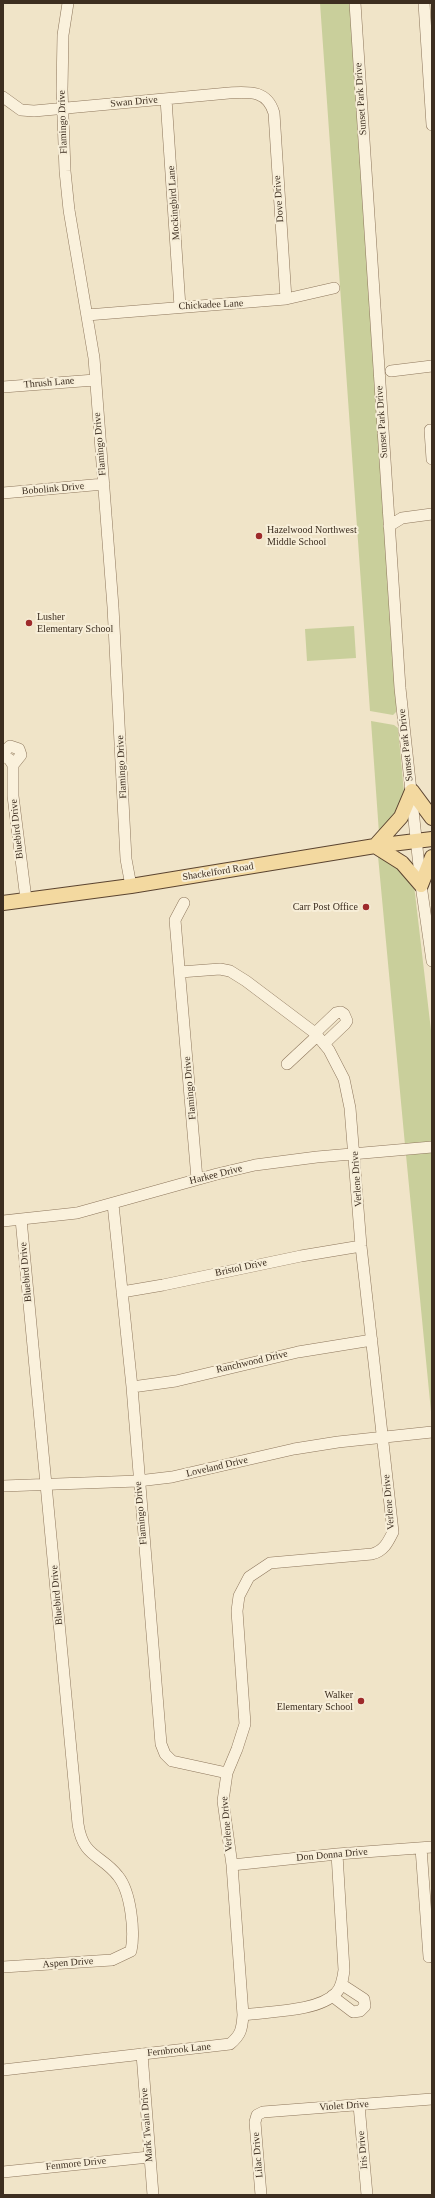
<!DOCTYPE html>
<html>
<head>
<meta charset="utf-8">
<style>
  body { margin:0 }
  #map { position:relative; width:435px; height:2198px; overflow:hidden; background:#f0e4c8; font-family:Georgia,serif }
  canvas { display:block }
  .frame { position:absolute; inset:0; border:4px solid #3d2e20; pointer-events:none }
</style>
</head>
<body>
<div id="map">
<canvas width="435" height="2198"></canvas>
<div class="frame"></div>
</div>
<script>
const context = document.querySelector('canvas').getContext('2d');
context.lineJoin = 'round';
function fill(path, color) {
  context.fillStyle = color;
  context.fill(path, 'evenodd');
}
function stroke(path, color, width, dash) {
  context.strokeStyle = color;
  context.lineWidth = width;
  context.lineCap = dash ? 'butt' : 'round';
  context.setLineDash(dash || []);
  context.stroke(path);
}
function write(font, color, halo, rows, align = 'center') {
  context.font = font + ' Georgia,serif';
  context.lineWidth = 4;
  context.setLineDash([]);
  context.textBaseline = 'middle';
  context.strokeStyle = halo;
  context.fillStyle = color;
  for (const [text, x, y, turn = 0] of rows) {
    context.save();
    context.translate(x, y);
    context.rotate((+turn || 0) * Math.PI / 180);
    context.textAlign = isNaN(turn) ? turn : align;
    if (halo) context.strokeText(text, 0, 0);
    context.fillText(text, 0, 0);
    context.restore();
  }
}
fill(new Path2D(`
  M320 3H351L397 705 396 712 393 715 370 711Z
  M354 626 356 658 307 661 305 629Z
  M371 721 394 725 398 728 405 803 379 833Z
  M378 856 392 859 414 885 432 1039V1143L405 1145Z
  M432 1152V1422L406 1155Z`), '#c9cf9b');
const minor = new Path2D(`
  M68 3 63 35 62 90 65 171 69 210 94 358 113 607 126 859 131 886
  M355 3 400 688 421 885 432 961
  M424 3 432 125
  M3 97 21 110 34 111 229 93C250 92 267 90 274 113L286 299
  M166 99 180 307
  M87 315 286 299 334 288
  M391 371 432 366
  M3 387 95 380
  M430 430 432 459
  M3 493 104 484
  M389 526 402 518 432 514
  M3 753 10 746 19 749 21 755 13 765
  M3 756 9 759 13 765V796L26 899
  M184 903 175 920 197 1179
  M315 1033 336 1013 341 1012 344 1014 347 1021 345 1024 324 1044
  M287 1064 317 1036
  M113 1204 132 1387 161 1744 165 1754 172 1761 227 1773
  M3 1221 77 1213 217 1174 255 1165 317 1157 432 1147
  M122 1292 163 1285 301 1256 361 1246
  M132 1387 176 1381 298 1352 372 1340
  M3 1486 138 1481 172 1477 294 1449 338 1442 432 1432
  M421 1848 429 1957
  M232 1865 337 1854 432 1847
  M3 1967 112 1960 131 1951C135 1932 131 1892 118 1876 101 1854 83 1858 78 1824L21 1219
  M332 1996 353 2012 360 2011 365 2006 364 1999 341 1984
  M243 2015C269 2011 318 2012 336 1993 342 1987 343 1978 344 1970L337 1854
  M142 2054 153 2195
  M3 2070 230 2044C241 2035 242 2029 243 2015L232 1865 223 1801 227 1773 237 1749 245 1724 237 1611 239 1596 249 1577 270 1563 372 1554C384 1551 388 1542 393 1532L361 1246 350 1108 344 1079 329 1050 315 1033 246 981 230 971 220 969 180 972
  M359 2105 367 2195
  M3 2172 149 2157
  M261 2195 255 2122 257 2115 263 2112 432 2099`);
const major = new Path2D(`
  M412 791 432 818
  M375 846 401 817 412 791
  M375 846 402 863 421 885
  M421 885 432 857
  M3 903 131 886 375 846 432 839`);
stroke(minor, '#8d765c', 12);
stroke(major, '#5b4430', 16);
stroke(minor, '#faf1dc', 11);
stroke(major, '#f3d9a0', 14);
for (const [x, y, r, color] of [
  [259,536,4,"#9e2a2b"],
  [29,623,4,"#9e2a2b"],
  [366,907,4,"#9e2a2b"],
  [361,1701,4,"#9e2a2b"]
]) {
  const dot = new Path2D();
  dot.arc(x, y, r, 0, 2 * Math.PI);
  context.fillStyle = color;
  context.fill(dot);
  stroke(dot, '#f7eed8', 1.5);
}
write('10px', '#3d2e20', '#f7eed8', [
  ["Sunset Park Drive",361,99,-94],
  ["Swan Drive",134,102,-5],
  ["Flamingo Drive",63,122,-92],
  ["Dove Drive",279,199,-94],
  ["Mockingbird Lane",174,203,-94],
  ["Chickadee Lane",211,305,-3],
  ["Thrush Lane",49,383,-5],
  ["Sunset Park Drive",382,422,-94],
  ["Flamingo Drive",100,444,-95],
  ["Bobolink Drive",53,489,-5],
  ["Sunset Park Drive",406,745,-96],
  ["Flamingo Drive",122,767,-93],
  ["Bluebird Drive",17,829,-96],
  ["Shackelford Road",218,872,-9],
  ["Flamingo Drive",190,1088,-95],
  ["Harkee Drive",216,1175,-14],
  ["Verlene Drive",357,1179,-94],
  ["Bristol Drive",241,1268,-12],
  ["Bluebird Drive",26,1272,-95],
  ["Ranchwood Drive",252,1362,-13],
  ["Loveland Drive",217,1467,-13],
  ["Verlene Drive",389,1502,-95],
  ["Flamingo Drive",141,1513,-95],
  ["Bluebird Drive",57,1595,-95],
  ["Verlene Drive",227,1824,-95],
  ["Don Donna Drive",332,1855,-5],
  ["Aspen Drive",68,1963,-4],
  ["Fernbrook Lane",179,2050,-6],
  ["Violet Drive",344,2106,-4],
  ["Mark Twain Drive",147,2125,-94],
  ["Iris Drive",363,2150,-95],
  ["Lilac Drive",258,2155,-95],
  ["Fenmore Drive",76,2164,-6]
]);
write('10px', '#3d2e20', '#f7eed8', [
  ["Hazelwood Northwest",267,530],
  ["Middle School",267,542],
  ["Lusher",37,617],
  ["Elementary School",37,629],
  ["Carr Post Office",358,907,"right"],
  ["Walker",353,1695,"right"],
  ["Elementary School",353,1707,"right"]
], 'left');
</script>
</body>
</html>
